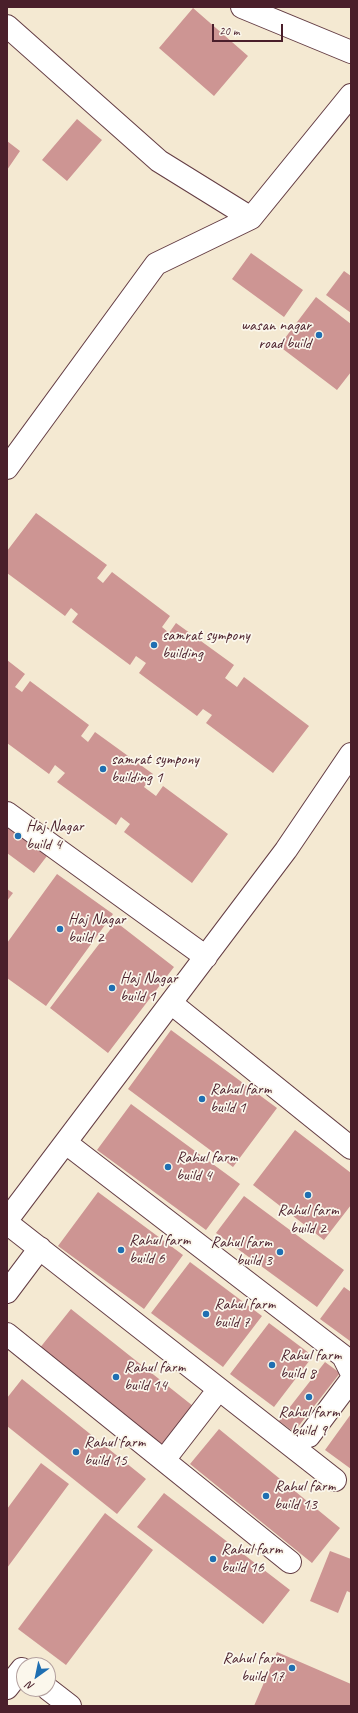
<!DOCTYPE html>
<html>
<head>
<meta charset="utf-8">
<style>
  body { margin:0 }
  #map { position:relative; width:358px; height:1713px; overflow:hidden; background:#f4e9d2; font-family:Caveat,sans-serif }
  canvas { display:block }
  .frame { position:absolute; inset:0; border:8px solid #4a1f2b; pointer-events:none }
  .north { position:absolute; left:16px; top:1657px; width:40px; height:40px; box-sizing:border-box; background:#fbf7ec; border:1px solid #b4a19f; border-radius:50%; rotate:213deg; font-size:11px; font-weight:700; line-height:16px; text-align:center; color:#4a1f2b }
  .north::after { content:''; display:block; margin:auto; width:14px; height:18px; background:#1f6fb2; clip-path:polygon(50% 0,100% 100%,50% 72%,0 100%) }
  .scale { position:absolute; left:212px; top:24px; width:71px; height:18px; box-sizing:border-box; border:2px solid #4a1f2b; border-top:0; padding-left:5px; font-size:12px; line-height:14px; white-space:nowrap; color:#4a1f2b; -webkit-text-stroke:3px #fbf7ec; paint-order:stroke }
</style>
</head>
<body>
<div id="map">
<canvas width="358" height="1713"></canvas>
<div class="frame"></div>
<div class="north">N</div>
<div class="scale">20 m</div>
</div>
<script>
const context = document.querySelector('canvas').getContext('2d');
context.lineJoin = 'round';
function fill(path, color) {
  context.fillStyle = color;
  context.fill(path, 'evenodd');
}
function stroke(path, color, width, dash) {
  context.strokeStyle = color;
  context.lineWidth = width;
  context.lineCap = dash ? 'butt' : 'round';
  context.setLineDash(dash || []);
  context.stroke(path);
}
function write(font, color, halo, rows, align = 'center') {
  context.font = font + ' Caveat,sans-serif';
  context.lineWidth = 3.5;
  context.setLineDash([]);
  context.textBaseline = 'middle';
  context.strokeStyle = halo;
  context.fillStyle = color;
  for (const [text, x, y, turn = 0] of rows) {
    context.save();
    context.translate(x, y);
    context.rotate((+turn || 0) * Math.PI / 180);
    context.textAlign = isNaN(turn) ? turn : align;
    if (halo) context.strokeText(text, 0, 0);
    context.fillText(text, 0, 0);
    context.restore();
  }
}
fill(new Path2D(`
  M193 8 248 56 214 96 159 48Z
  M77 119 102 140 67 181 42 160Z
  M7 141 20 151 7 170Z
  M251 253 303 290 284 317 232 279Z
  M344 271 351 276V313L326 295Z
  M316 297 351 324V372L337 390 279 346Z
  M36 513 107 565 97 578 103 583 112 572 170 616 162 627 169 633 176 623 234 665 225 678 237 687 244 677 309 726 273 773 206 723 212 715 203 709 197 716 139 673 146 663 136 656 130 665 72 622 78 614 71 608 65 616 7 573V551Z
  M7 660 25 674 15 687 22 692 30 681 89 725 81 736 88 742 95 732 153 774 144 787 156 796 163 786 228 834 192 883 124 832 130 824 121 817 116 825 57 782 65 773 55 765 49 774 7 743Z
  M7 820 50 852 34 873 7 853Z
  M57 874 113 914 46 1006 7 978V943Z
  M7 889 13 893 7 901Z
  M116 922 174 967 108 1053 50 1008Z
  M171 1030 277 1108 233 1167 128 1089Z
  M131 1104 240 1184 206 1230 97 1150Z
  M295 1130 351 1173V1205L324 1240 253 1185Z
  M98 1192 183 1255 144 1309 58 1246Z
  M244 1196 344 1270 317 1307 216 1233Z
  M190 1262 262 1316 223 1367 151 1313Z
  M344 1287 351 1292V1339L350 1341 320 1319Z
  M71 1309 193 1406 162 1446 39 1349Z
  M269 1323 313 1356 274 1407 230 1374Z
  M325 1362 340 1373 294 1432 279 1421Z
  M22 1379 146 1479 117 1514 7 1426V1398Z
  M351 1414V1469L325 1450Z
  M219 1429 340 1528 312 1563 190 1464Z
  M41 1463 69 1484 7 1568V1509Z
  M164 1493 290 1590 263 1624 137 1527Z
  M105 1513 153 1550 66 1665 18 1629Z
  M330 1551 351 1559V1593L347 1591 338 1613 310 1601Z
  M277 1652 351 1684V1706H254Z`), '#cd9593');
const minor = new Path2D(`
  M242 7 351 52
  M7 26 159 161 251 218
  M7 468 156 264 251 218 351 95
  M7 813 206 957
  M171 1003 351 1148
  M66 1143 343 1356 351 1372
  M7 1220 286 850 351 754
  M7 1223 335 1480
  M7 1292 40 1248
  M7 1334 290 1562
  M309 1436 351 1380
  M164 1460 219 1389
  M7 1688 22 1669
  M48 1689 70 1706`);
stroke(minor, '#643d44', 24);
stroke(minor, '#fff', 22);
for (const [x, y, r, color] of [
  [319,335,4,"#1f6fb2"],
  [154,645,4,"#1f6fb2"],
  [103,769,4,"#1f6fb2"],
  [18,836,4,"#1f6fb2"],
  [60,929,4,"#1f6fb2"],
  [112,988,4,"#1f6fb2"],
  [202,1099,4,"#1f6fb2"],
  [168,1167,4,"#1f6fb2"],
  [308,1195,4,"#1f6fb2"],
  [121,1250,4,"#1f6fb2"],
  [280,1252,4,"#1f6fb2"],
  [206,1314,4,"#1f6fb2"],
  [272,1365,4,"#1f6fb2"],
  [116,1377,4,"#1f6fb2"],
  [309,1397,4,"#1f6fb2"],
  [76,1452,4,"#1f6fb2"],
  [266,1496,4,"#1f6fb2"],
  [213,1559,4,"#1f6fb2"],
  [292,1668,4,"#1f6fb2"]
]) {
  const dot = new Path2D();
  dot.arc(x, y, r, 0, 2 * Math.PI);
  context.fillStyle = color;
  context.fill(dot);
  stroke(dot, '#fbf7ec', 1.5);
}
write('16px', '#4a1f2b', '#fbf7ec', [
  ["wasan nagar",311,326,"right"],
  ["road build",311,344,"right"],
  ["samrat sympony",162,636],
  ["building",162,654],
  ["samrat sympony",111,760],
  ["building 1",111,778],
  ["Haj Nagar",26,827],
  ["build 4",26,845],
  ["Haj Nagar",68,920],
  ["build 2",68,938],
  ["Haj Nagar",120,979],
  ["build 1",120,997],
  ["Rahul farm",210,1090],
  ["build 1",210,1108],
  ["Rahul farm",176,1158],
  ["build 4",176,1176],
  ["Rahul farm",308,1211,"center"],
  ["build 2",308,1229,"center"],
  ["Rahul farm",129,1241],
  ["build 6",129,1259],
  ["Rahul farm",272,1243,"right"],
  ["build 3",272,1261,"right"],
  ["Rahul farm",214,1305],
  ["build 7",214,1323],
  ["Rahul farm",280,1356],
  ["build 8",280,1374],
  ["Rahul farm",124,1368],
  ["build 14",124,1386],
  ["Rahul farm",309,1413,"center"],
  ["build 9",309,1431,"center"],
  ["Rahul farm",84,1443],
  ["build 15",84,1461],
  ["Rahul farm",274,1487],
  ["build 13",274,1505],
  ["Rahul farm",221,1550],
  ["build 16",221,1568],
  ["Rahul farm",284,1659,"right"],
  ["build 17",284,1677,"right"]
], 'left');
</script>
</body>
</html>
